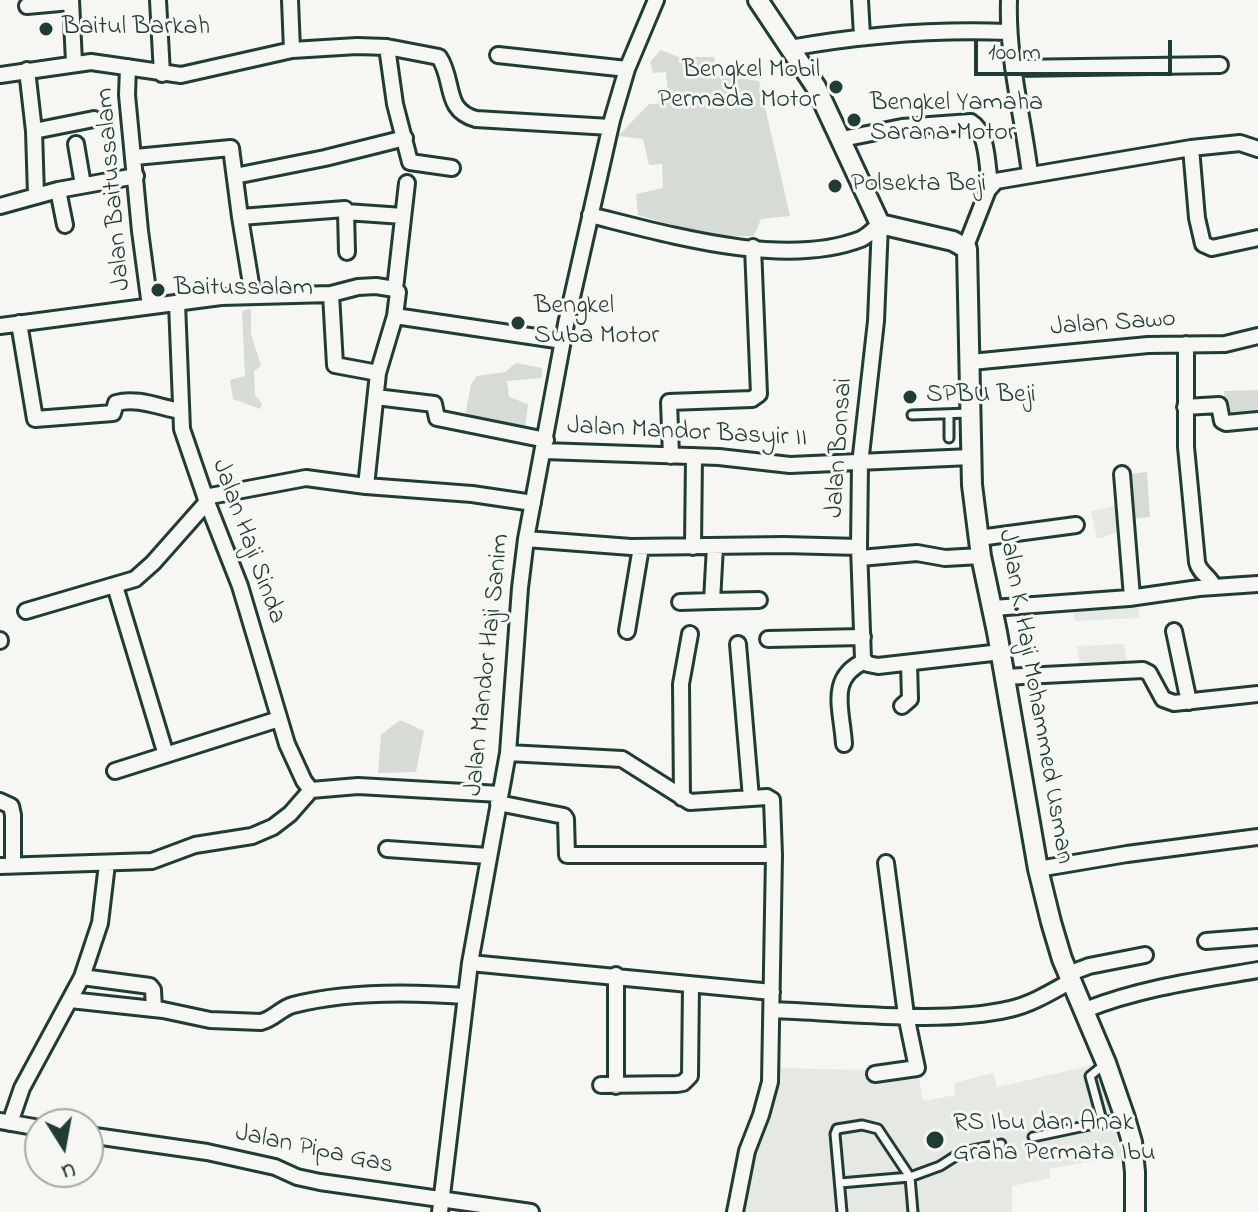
<!DOCTYPE html>
<html>
<head>
<meta charset="utf-8">
<style>
  body { margin:0 }
  #map { position:relative; width:1258px; height:1212px; overflow:hidden; background:#f6f6f2; font-family:"Indie Flower",sans-serif }
  canvas { display:block }
  .north { position:absolute; left:24px; top:1108px; width:80px; height:80px; box-sizing:border-box; background:#f6f6f2; border:2px solid #a0aca6; border-radius:50%; rotate:169deg; font-size:22px; font-weight:700; line-height:32px; text-align:center; color:#1f3d34 }
  .north::after { content:''; display:block; margin:auto; width:28px; height:36px; background:#1f3d34; clip-path:polygon(50% 0,100% 100%,50% 72%,0 100%) }
  .scale { position:absolute; left:974px; top:40px; width:198px; height:36px; box-sizing:border-box; border:4px solid #1f3d34; border-top:0; padding-left:10px; font-size:24px; line-height:28px; white-space:nowrap; color:#1f3d34; -webkit-text-stroke:6px #f6f6f2; paint-order:stroke }
</style>
</head>
<body>
<div id="map">
<canvas width="1258" height="1212"></canvas>
<div class="north">U</div>
<div class="scale">100 m</div>
</div>
<script>
const context = document.querySelector('canvas').getContext('2d');
context.lineJoin = 'round';
function fill(path, color) {
  context.fillStyle = color;
  context.fill(path, 'evenodd');
}
function stroke(path, color, width, dash) {
  context.strokeStyle = color;
  context.lineWidth = width;
  context.lineCap = dash ? 'butt' : 'round';
  context.setLineDash(dash || []);
  context.stroke(path);
}
function write(font, color, halo, rows, align = 'center') {
  context.font = font + ' "Indie Flower",sans-serif';
  context.lineWidth = 6;
  context.setLineDash([]);
  context.textBaseline = 'middle';
  context.strokeStyle = halo;
  context.fillStyle = color;
  for (const [text, x, y, turn = 0] of rows) {
    context.save();
    context.translate(x, y);
    context.rotate((+turn || 0) * Math.PI / 180);
    context.textAlign = isNaN(turn) ? turn : align;
    if (halo) context.strokeText(text, 0, 0);
    context.fillText(text, 0, 0);
    context.restore();
  }
}
fill(new Path2D(`
  M1120 505 1122 524 1117 526 1118 532 1097 539 1091 511Z
  M1137 599 1139 618 1075 621 1073 603Z
  M1124 644 1127 665 1080 667 1077 646Z
  M1098 1064 1122 1156 1049 1169 1050 1178 1012 1186V1212H742L747 1151 775 1068 918 1071 923 1101 955 1095 954 1083 993 1073 997 1087Z`), '#e6e8e4');
fill(new Path2D(`
  M661 50 679 57H714L717 75 759 81 790 216 761 219 754 236 712 237 638 215 636 194 663 188 662 164 649 165 643 139 618 136 649 104 669 103 666 72 653 73 650 62Z
  M251 309V334L261 366 254 371 255 395 262 404 260 409 233 399 230 380 245 376 242 311Z
  M516 363 542 368V378L507 381 509 397 528 404 525 427 465 416 471 384 477 376 505 372Z
  M1258 390V415L1225 416 1224 391Z
  M1147 472 1150 517 1129 519V474Z
  M400 720 424 731 416 772 378 773 381 735Z`), '#d6dbd6');
const service = new Path2D(`
  M912 415 969 413
  M949 438V414
  M1103 1124 1090 1076 1105 1064
  M1033 1137 1123 1118
  M840 1183 910 1177 878 1129 862 1125 837 1129 835 1134 842 1212
  M913 1212 910 1177 940 1166 962 1152 1001 1144`);
const minor = new Path2D(`
  M71 0 74 62
  M158 0 162 74
  M290 0 292 50
  M860 0 862 36
  M1009 0C1007 59 1023 116 1030 174
  M27 6 71 2
  M387 47 395 104 410 162 452 168
  M790 48C863 35 934 29 1008 32
  M498 55 627 69
  M128 67 127 95 140 231 150 306
  M1013 68 1220 65
  M27 70 34 131 36 195
  M0 75 91 62 181 75 292 50 357 46 387 47 439 57C455 81 443 110 476 119L610 127
  M34 131 94 119
  M842 139 902 127 971 122C988 132 987 166 990 185
  M76 144 83 185
  M1191 148 1197 218 1203 244 1212 248 1258 238
  M135 157 231 148 240 217 253 296
  M235 176 325 158 405 138
  M407 183 395 289 398 292 395 316 378 373 366 486 472 494 533 503
  M58 190 65 225
  M0 206 58 190 136 176
  M590 215C667 234 784 269 861 239 868 236 874 229 880 224
  M240 217 345 209 346 212
  M880 224 876 321 860 464 859 547 863 659 868 664 878 666 1001 652
  M966 246 988 190 996 181 1191 148 1240 143 1258 149
  M347 252 346 212 403 216
  M331 294 335 365 378 373
  M177 303 182 429 207 502 240 586 287 744 304 781 311 790
  M395 316 563 341
  M19 323 35 419 113 413 116 403C137 397 159 407 180 411
  M0 326 221 297 331 294 358 287 376 286 395 289
  M1186 344V447L1197 562C1199 573 1210 576 1214 587
  M971 362 1148 345 1225 344 1258 336
  M376 397 434 404 437 418 546 440
  M1185 407 1219 405 1222 421 1226 423 1258 420
  M544 451 719 457 790 465 971 457
  M671 456 669 402 752 399 759 394 753 247
  M1122 474 1132 597
  M205 497 306 478 366 486
  M979 538 1076 525
  M526 539 631 547 784 545 859 547
  M715 546 712 601 759 600
  M693 547 694 456
  M860 558 917 553 945 558 981 556
  M115 586 166 755
  M680 602 712 601
  M993 608 1129 598 1199 588 1258 584
  M26 611 135 579 153 563 207 502
  M627 631 641 547
  M1174 631 1189 702
  M768 639 863 637
  M0 641V640
  M738 644 751 798
  M1004 677 1143 670 1149 673 1163 699 1174 703 1258 694
  M902 706 910 699 909 663
  M844 744C842 709 827 678 865 661
  M508 753 622 759 690 802 767 797 772 800 774 855 770 1082 761 1115 747 1151 735 1212
  M115 771 279 719
  M682 798 681 684 690 634
  M0 801 11 806 13 815V865
  M498 803 564 816 566 819 567 855H774
  M387 849 488 856
  M0 866 152 861 195 845 252 836 273 827 290 814 311 790 358 786 500 794
  M1038 869 1127 854 1258 837
  M1206 941 1258 937
  M470 963 772 992
  M1068 974 1089 966 1145 955
  M82 977 150 986 153 990 154 1009
  M70 1000 163 1010 210 1020 261 1022C274 1019 281 1008 293 1005 346 991 411 992 465 996
  M772 1010C842 1012 942 1025 1010 1009 1032 1004 1051 992 1071 981
  M1085 1010C1140 988 1199 980 1258 970
  M875 1074 917 1068 906 1015 886 863
  M601 1085 677 1084 683 1083 690 1076 691 985
  M616 1086V975
  M0 1121 40 1128
  M10 1123 22 1088 82 977 100 923 107 864
  M88 1135 207 1152 275 1167 297 1177 320 1182 531 1212
  M440 1212 470 963 508 753 520 588 526 539 566 324 612 120 627 69 656 0`);
const tertiary = new Path2D(`
  M758 0 816 87 880 224 953 241 967 249 972 485 981 556 997 632 1038 869 1051 922 1062 959 1106 1063 1125 1118 1132 1142 1135 1172V1212`);
stroke(service, '#1f3d34', 13);
stroke(minor, '#1f3d34', 20);
stroke(tertiary, '#1f3d34', 24);
stroke(service, '#f6f6f2', 7);
stroke(minor, '#f6f6f2', 14);
stroke(tertiary, '#f6f6f2', 18);
for (const [x, y, r, color] of [
  [46,29,8,"#1f3d34"],
  [836,87,8,"#1f3d34"],
  [854,120,8,"#1f3d34"],
  [835,186,8,"#1f3d34"],
  [158,290,8,"#1f3d34"],
  [518,323,8,"#1f3d34"],
  [910,397,8,"#1f3d34"],
  [935,1140,10,"#1f3d34"]
]) {
  const dot = new Path2D();
  dot.arc(x, y, r, 0, 2 * Math.PI);
  context.fillStyle = color;
  context.fill(dot);
  stroke(dot, '#f6f6f2', 3);
}
write('26px', '#1f3d34', '#f6f6f2', [
  ["Baitul Barkah",62,29],
  ["Bengkel Mobil",820,72,"right"],
  ["Permada Motor",820,102,"right"],
  ["Bengkel Yamaha",870,105],
  ["Sarana Motor",870,135],
  ["Polsekta Beji",851,186],
  ["Baitussalam",174,290],
  ["Bengkel",534,308],
  ["Suba Motor",534,338],
  ["SPBU Beji",926,397],
  ["RS Ibu dan Anak",953,1125],
  ["Graha Permata Ibu",953,1155]
], 'left');
write('26px', '#1f3d34', '#f6f6f2', [
  ["Jalan Baitussalam",115,189,-95],
  ["Jalan Sawo",1113,325,-4],
  ["Jalan Mandor Basyir II",687,434,3],
  ["Jalan Bonsai",841,448,-86],
  ["Jalan Haji Sinda",247,542,70],
  ["Jalan Mandor Haji Sanim",489,665,-84],
  ["Jalan K. Haji Mohammed Usman",1034,697,80],
  ["Jalan Pipa Gas",314,1151,12]
]);
</script>
</body>
</html>
